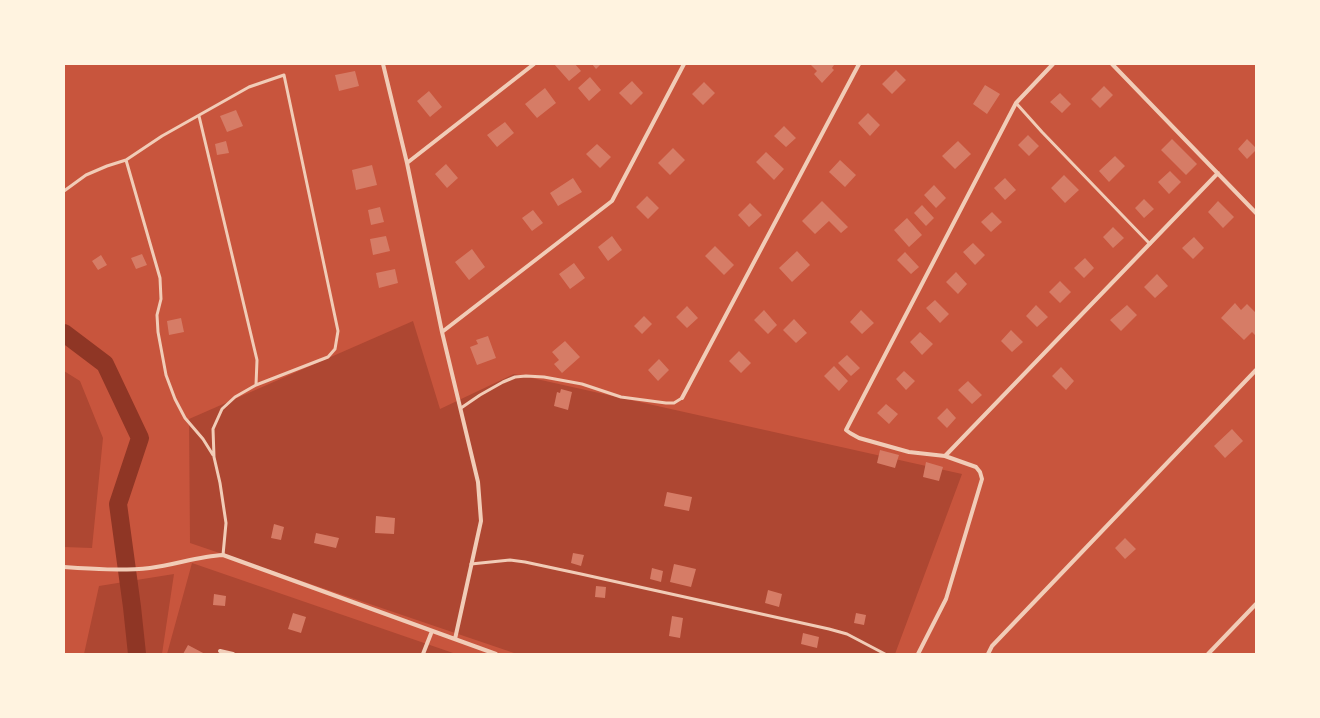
<!DOCTYPE html>
<html>
<head>
<meta charset="utf-8">
<style>
  body { margin:0 }
  #map { position:relative; width:1320px; height:718px; overflow:hidden; background:#c8553d; font-family:"Noto Sans",sans-serif }
  canvas { display:block }
  .frame { position:absolute; inset:0; border:65px solid #fff3e0; pointer-events:none }
</style>
</head>
<body>
<div id="map">
<canvas width="1320" height="718"></canvas>
<div class="frame"></div>
</div>
<script>
const context = document.querySelector('canvas').getContext('2d');
context.lineJoin = 'round';
function fill(path, color) {
  context.fillStyle = color;
  context.fill(path, 'evenodd');
}
function stroke(path, color, width, dash) {
  context.strokeStyle = color;
  context.lineWidth = width;
  context.lineCap = dash ? 'butt' : 'round';
  context.setLineDash(dash || []);
  context.stroke(path);
}
fill(new Path2D(`
  M413 321 440 409 514 374 962 474 895 654H517L190 543 189 419Z
  M64 371 80 381 103 438 92 548 64 547Z
  M192 563 456 654H167Z
  M174 574 162 654H84L99 586Z`), '#ae4732');
stroke(new Path2D(`
  M64 333 105 364 140 438 118 504 132 607 137 654`), '#8f3625', 18);
fill(new Path2D(`
  M554 64H575L581 71 569 81Z
  M592 64H601L596 69Z
  M810 64H832L834 65 832 68 834 70 822 83 814 74 817 71Z
  M896 70 906 80 892 94 882 84Z
  M355 71 359 86 339 91 335 75Z
  M590 77 601 90 589 101 578 88Z
  M632 81 643 93 631 105 619 93Z
  M704 82 715 93 703 105 692 94Z
  M985 85 1000 94 987 114 973 104Z
  M1104 86 1113 95 1100 108 1091 99Z
  M545 88 556 103 537 118 525 104Z
  M429 91 442 107 430 117 417 101Z
  M1060 93 1071 104 1062 113 1050 102Z
  M236 110 243 126 227 132 220 116Z
  M868 113 880 125 870 136 858 123Z
  M505 122 514 133 497 147 487 135Z
  M784 126 796 138 786 147 774 136Z
  M1028 135 1039 146 1029 156 1018 145Z
  M1172 139 1197 164 1186 175 1161 150Z
  M1247 139 1256 148V150L1247 159 1238 149Z
  M226 141 229 153 217 155 215 144Z
  M958 141 971 154 955 169 942 156Z
  M597 144 611 157 600 168 586 154Z
  M673 148 685 160 670 175 658 163Z
  M766 152 784 169 774 180 756 162Z
  M1115 156 1125 166 1109 182 1099 171Z
  M840 160 856 175 845 187 829 172Z
  M446 164 458 178 447 188 435 174Z
  M372 165 377 185 356 190 352 170Z
  M1170 171 1181 182 1169 194 1158 182Z
  M1064 175 1079 190 1065 203 1051 188Z
  M573 178 582 192 558 206 550 193Z
  M1005 178 1016 190 1005 200 994 188Z
  M934 185 946 198 936 208 924 195Z
  M647 196 659 208 648 219 636 207Z
  M1144 199 1154 209 1144 218 1135 208Z
  M822 201 848 227 841 233 829 221 815 234 802 221Z
  M1218 201 1234 217 1223 228 1208 212Z
  M750 203 762 215 749 227 738 215Z
  M922 205 934 218 926 226 914 213Z
  M380 207 384 222 371 225 368 210Z
  M533 210 543 223 532 231 522 218Z
  M992 212 1002 222 991 232 981 222Z
  M907 218 922 235 909 247 894 230Z
  M1113 227 1124 238 1113 248 1103 237Z
  M386 236 390 251 373 255 370 239Z
  M612 236 622 250 608 261 598 247Z
  M1194 237 1204 248 1193 259 1182 248Z
  M973 243 985 255 975 265 963 252Z
  M715 246 734 265 724 275 705 256Z
  M472 249 485 267 469 280 455 262Z
  M797 251 810 265 792 282 779 268Z
  M905 252 919 267 911 274 897 260Z
  M142 254 147 265 136 269 131 258Z
  M101 255 107 265 98 270 92 261Z
  M1085 258 1094 268 1084 278 1074 268Z
  M574 263 585 278 570 289 559 274Z
  M395 269 398 283 379 288 376 273Z
  M956 272 967 284 958 294 946 282Z
  M1157 274 1168 286 1155 298 1144 287Z
  M1060 281 1071 292 1060 303 1049 292Z
  M935 300 949 314 940 323 926 308Z
  M1235 303 1241 310 1247 304 1256 313V334L1255 335 1252 332 1244 340 1221 318Z
  M1036 305 1048 317 1037 327 1026 316Z
  M1127 305 1137 315 1121 331 1110 320Z
  M687 306 698 318 687 328 676 317Z
  M764 310 777 325 768 334 754 320Z
  M861 310 874 323 862 334 850 322Z
  M644 316 652 324 642 334 634 326Z
  M181 318 184 332 169 335 167 321Z
  M794 319 807 333 796 343 783 330Z
  M1011 330 1023 342 1012 352 1001 341Z
  M920 332 933 344 922 355 910 342Z
  M488 336 496 358 477 365 470 347 478 344 476 340Z
  M565 341 580 357 562 373 554 364 559 360 552 352Z
  M739 351 751 363 741 373 729 361Z
  M847 355 860 368 851 376 838 363Z
  M659 359 669 370 658 381 648 370Z
  M834 366 848 381 839 391 824 376Z
  M1061 367 1074 381 1066 390 1052 376Z
  M904 371 915 381 906 390 896 379Z
  M968 381 982 395 972 404 958 390Z
  M561 389 572 392 568 410 554 406 557 392 560 393Z
  M886 404 898 414 889 424 877 413Z
  M947 408 956 418 947 428 937 418Z
  M1232 429 1243 441 1225 458 1214 446Z
  M880 450 899 455 895 468 877 463Z
  M926 462 943 467 939 481 923 477Z
  M667 492 692 497 689 511 664 506Z
  M376 516 395 518 394 534 375 533Z
  M274 524 284 527 281 540 271 538Z
  M316 533 339 538 336 548 314 543Z
  M1125 538 1136 549 1125 559 1115 548Z
  M573 553 584 555 581 566 571 563Z
  M674 564 696 569 691 587 670 582Z
  M652 568 663 571 661 582 650 579Z
  M596 586 606 587 605 598 595 597Z
  M768 590 782 594 779 607 765 603Z
  M214 594 226 596 225 606 213 605Z
  M293 613 306 617 301 633 288 629Z
  M856 613 866 615 864 625 854 623Z
  M672 616 683 618 680 638 669 636Z
  M803 633 819 637 817 648 801 644Z
  M188 645 205 654H183Z`), '#d67c66');
stroke(new Path2D(`
  M1016 103 1042 132 1150 244
  M199 116 257 360 256 385
  M126 160 160 278 161 299 157 315 158 332 166 375 175 399 185 418 203 439 213 455
  M64 191 86 175 107 166 126 160 162 136 249 87 284 75 338 331 335 349 328 357 256 385 235 397 222 409 213 429 214 457 220 483 226 523 223 555
  M461 408 480 395 503 382 515 377 526 376 544 377 582 384 621 397 666 403H674L682 398
  M471 564 510 560 525 562 581 574 829 629 847 634 885 654`), '#f1ccb7', 3);
stroke(new Path2D(`
  M383 64 407 163 442 332 478 482 481 521 455 639
  M1112 64 1256 213
  M407 163 534 64
  M442 332 612 201 684 64
  M682 398 859 64
  M945 456 1218 173
  M64 567C93 569 122 571 150 568 175 565 199 556 223 555L496 654
  M220 651 233 654
  M423 654 432 631
  M918 654 946 599 982 479 980 472 976 467 945 456 909 452 859 438 850 433 846 430 1016 103 1053 64
  M988 654 992 646 1256 370
  M1208 654 1256 604`), '#f1ccb7', 4);
</script>
</body>
</html>
